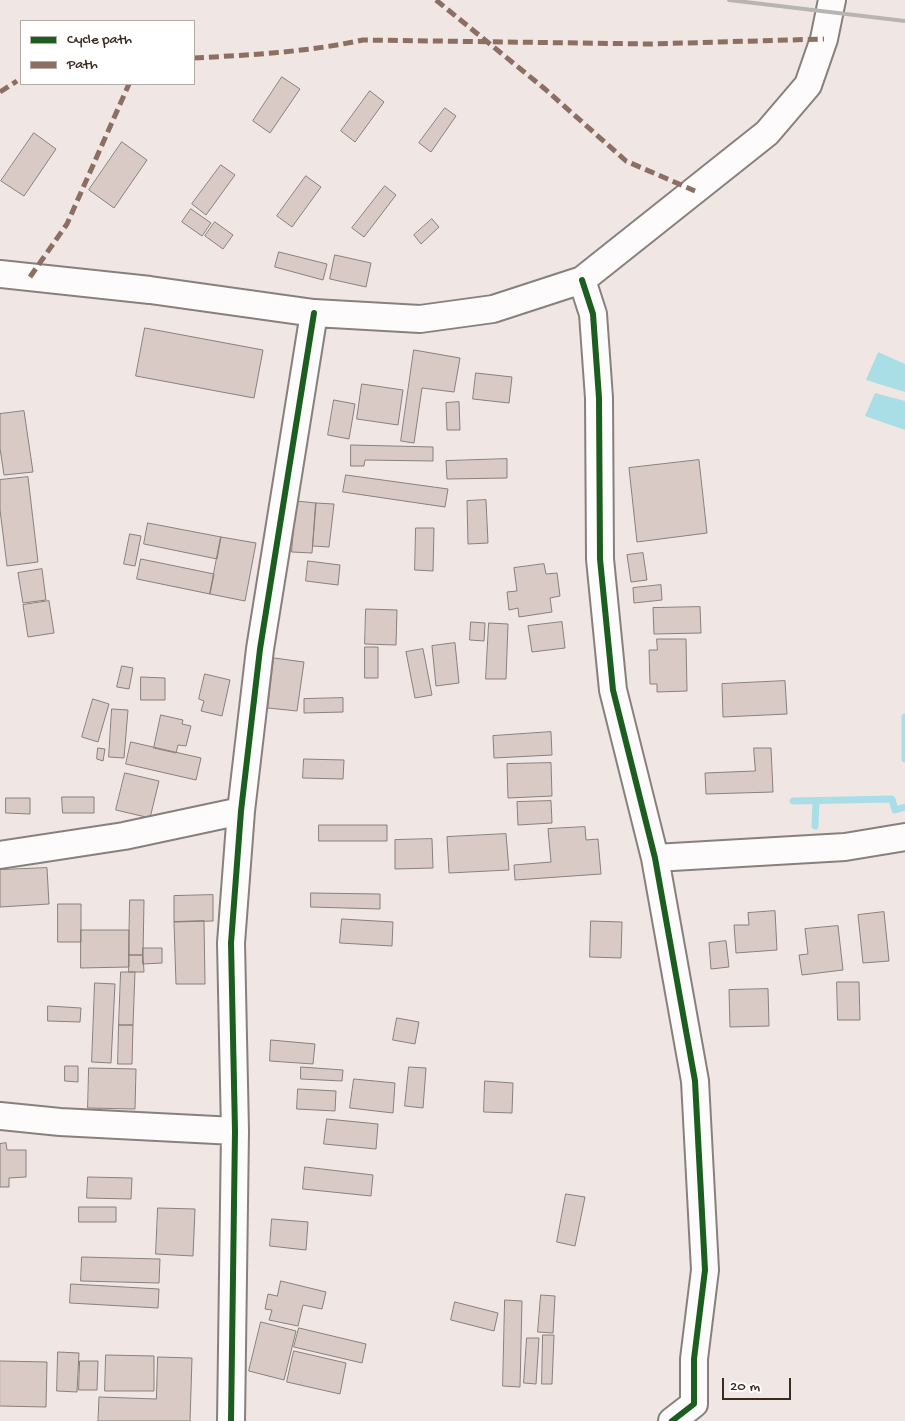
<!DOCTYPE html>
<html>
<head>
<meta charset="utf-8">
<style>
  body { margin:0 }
  #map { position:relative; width:905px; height:1421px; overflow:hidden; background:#f0e7e4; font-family:"Gochi Hand",sans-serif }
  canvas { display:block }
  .legend { position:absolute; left:20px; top:20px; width:175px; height:65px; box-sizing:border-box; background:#fff; border:1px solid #b1aaa5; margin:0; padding:6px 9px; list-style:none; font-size:15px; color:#3b2a1e }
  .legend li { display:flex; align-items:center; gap:10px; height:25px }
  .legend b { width:25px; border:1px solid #b1aaa5 }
  .scale { position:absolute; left:722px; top:1378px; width:69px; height:22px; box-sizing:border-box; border:2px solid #3b2a1e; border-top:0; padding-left:6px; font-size:15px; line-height:18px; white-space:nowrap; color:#3b2a1e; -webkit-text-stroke:4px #fff; paint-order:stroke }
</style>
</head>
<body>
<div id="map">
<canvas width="905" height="1421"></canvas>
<ul class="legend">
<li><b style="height:6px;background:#1b5e20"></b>Cycle path</li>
<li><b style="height:6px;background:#8d6e63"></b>Path</li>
</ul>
<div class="scale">20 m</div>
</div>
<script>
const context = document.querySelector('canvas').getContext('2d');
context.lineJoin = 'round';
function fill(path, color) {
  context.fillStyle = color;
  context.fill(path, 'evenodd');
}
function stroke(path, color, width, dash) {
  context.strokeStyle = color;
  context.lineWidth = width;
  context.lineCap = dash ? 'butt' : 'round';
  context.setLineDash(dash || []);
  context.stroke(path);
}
fill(new Path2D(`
  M878 352 905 364V392L866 380Z
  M875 393 905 401V430L865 416Z`), '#a9dee7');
stroke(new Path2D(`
  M905 717V759
  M793 801 892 799 895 810 905 807
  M815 826 816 801`), '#a9dee7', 7);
const building = new Path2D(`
  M282 77 300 89 270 133 253 121Z
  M370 91 384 102 355 142 341 131Z
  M445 108 456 116 431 152 419 143Z
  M34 133 56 149 24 196 1 181Z
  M122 142 147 160 114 208 89 190Z
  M221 165 235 175 206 215 192 204Z
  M306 176 321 187 292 227 277 216Z
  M385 186 396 195 364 237 352 228Z
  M191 209 211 223 202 236 182 222Z
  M432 219 439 227 421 244 414 235Z
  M215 222 233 235 223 249 205 236Z
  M279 252 327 264 323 280 275 267Z
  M335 255 371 263 366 287 330 279Z
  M145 328 263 350 254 398 136 376Z
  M414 350 460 358 454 392 422 388 414 443 401 441Z
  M476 373 512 377 509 403 473 399Z
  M362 384 403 390 398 425 357 419Z
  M334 400 355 404 349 439 328 435Z
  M459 402 460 430H447L446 403Z
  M24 411 33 472 4 475 0 448V414Z
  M351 445 433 447V461L365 460 364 466H351Z
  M507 459V478L447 479 446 461Z
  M699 460 707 533 637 542 629 468Z
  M346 475 448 489 445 507 343 492Z
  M28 477 38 562 7 566 0 510V480Z
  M486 500 488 543 468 544 467 501Z
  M296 501 316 503 312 553 292 552Z
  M316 503 334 504 329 547 313 546Z
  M148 523 221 537 217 559 144 544Z
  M416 528H434L433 571 415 570Z
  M130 534 141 536 135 566 124 564Z
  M221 537 256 543 245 601 210 594Z
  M643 553 647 580 631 582 627 555Z
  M141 559 214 574 210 594 137 579Z
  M308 561 340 565 338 585 306 581Z
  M544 564 546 574 557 573 560 596 550 598 552 612 519 617 518 608 509 610 507 592 517 591 514 568Z
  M42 569 46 600 23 603 18 573Z
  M661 585 662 600 634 603 633 588Z
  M49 601 54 633 28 637 23 605Z
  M700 607 701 633 654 634 653 608Z
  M366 609 397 610 396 645 365 644Z
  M471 622 485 623 484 641 470 640Z
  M562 622 565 648 532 652 528 626Z
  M489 623 508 624 506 679H486Z
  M657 639H686L687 691 657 692V684H650L649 650H657Z
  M455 643 459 683 436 686 432 646Z
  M365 647H378V678H365Z
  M423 649 432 695 415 698 406 652Z
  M274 658 304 662 297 711 268 708Z
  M122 666 133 668 129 689 117 687Z
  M205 674 230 680 222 716 201 711 204 701 199 699Z
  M141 677 165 678V700H141Z
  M785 681 787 714 723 717 722 684Z
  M343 698V712L304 713V699Z
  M93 699 109 704 98 742 82 737Z
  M112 709 128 710 124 758 109 757Z
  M161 715 183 720 182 724 191 726 186 746 178 745 176 753 154 748Z
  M551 732 552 755 494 758 493 736Z
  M131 742 201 758 196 780 126 764Z
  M98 748 105 749 103 761 97 759Z
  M754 748H771L773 792 706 794 705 773 755 771Z
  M304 759 344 760 343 779 303 778Z
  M551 763 552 796 508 798 507 764Z
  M125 773 159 781 150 818 116 810Z
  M62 797H94V813H63Z
  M6 798H30V814L6 813Z
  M551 801 552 823 518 825 517 802Z
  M319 825H387V841H319Z
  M585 827 586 840 598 839 601 874 515 880 514 865 551 862 548 829Z
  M506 834 509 870 449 873 447 837Z
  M432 839 433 868 395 869V840Z
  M47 868 49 904 0 907V870Z
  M311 893 380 894V909L311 907Z
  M213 895V921L174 922V896Z
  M130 900H144L143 955H129Z
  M58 904H81V942H58Z
  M775 911 777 950 736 953 734 925H749L748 913Z
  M884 912 889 961 863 963 858 915Z
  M342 919 393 922 392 946 340 943Z
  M204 921 205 984H176L174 922Z
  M591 921 622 922 621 958 590 957Z
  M838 926 843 970 802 975 799 955 808 954 805 929Z
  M81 930H129V967L81 968Z
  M726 941 729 967 711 969 709 943Z
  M143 948H162V963L143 964Z
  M129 955H143L144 972H129Z
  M121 972H135L133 1025H119Z
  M837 982H859L860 1020H838Z
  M95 983 115 984 111 1063 92 1062Z
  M768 989 769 1026 730 1027 729 990Z
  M48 1006 81 1008 80 1022 48 1021Z
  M397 1018 419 1022 415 1044 393 1040Z
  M119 1025H133L132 1064H118Z
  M271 1040 315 1044 313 1064 270 1061Z
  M65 1066H78V1082L65 1081Z
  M301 1067 343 1070 342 1081 301 1079Z
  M409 1067 426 1068 423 1108 405 1106Z
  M89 1068 136 1069 135 1109 88 1108Z
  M354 1079 395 1083 393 1113 350 1108Z
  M485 1081 513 1083 512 1113 484 1112Z
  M298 1089 336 1091 335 1111 297 1109Z
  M327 1119 378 1124 376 1149 324 1144Z
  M6 1143 7 1150H26V1177L9 1178V1187H0V1144Z
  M305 1167 373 1175 371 1196 303 1189Z
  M88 1177 132 1178 131 1199 87 1198Z
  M566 1194 585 1197 575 1246 557 1242Z
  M79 1207H116V1222H79Z
  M158 1208 195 1209 193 1256 156 1254Z
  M272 1219 308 1222 306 1250 270 1246Z
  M82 1257 160 1259 159 1283 81 1281Z
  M281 1281 326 1292 322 1309 303 1305 298 1326 269 1320 272 1310 265 1309 268 1294 277 1296Z
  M71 1284 159 1289 158 1308 70 1303Z
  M541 1295 555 1296 553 1333 538 1332Z
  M505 1300 522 1301 520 1387 503 1386Z
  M455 1302 498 1313 494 1331 451 1320Z
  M261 1322 296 1331 284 1380 249 1371Z
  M299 1328 366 1344 362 1363 294 1347Z
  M543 1335H554L552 1384H542Z
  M527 1338H539L536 1384 524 1383Z
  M294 1351 346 1363 340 1394 287 1382Z
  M58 1352 79 1353 77 1392 57 1391Z
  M106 1355 154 1356V1391H105Z
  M158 1357 192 1358 190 1421H98L99 1397 156 1399Z
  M0 1361 47 1362 46 1407 0 1406Z
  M80 1361H98L97 1390H79Z`);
fill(building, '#d9cac6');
stroke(building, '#88807c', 1);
const minor = new Path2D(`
  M0 274 150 290 314 313 420 319 493 309 582 280 767 133 808 85 824 39 832 0
  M582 280 593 314 599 398 600 559 613 690 655 858 695 1081 705 1270 694 1359V1404L672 1421
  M0 855 124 836 241 811
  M655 858 845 847 905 837
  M0 1116 60 1122 235 1131
  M231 1421 235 1131 231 943 241 811 260 649 314 313`);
stroke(minor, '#88807c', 30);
stroke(minor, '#fdfbfb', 26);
stroke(new Path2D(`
  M729 0 905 21`), '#b7b4b2', 4);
stroke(new Path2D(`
  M436 0 545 89 626 161 695 191
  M194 58C250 55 308 52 363 40L650 44 824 39
  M0 92 17 81
  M30 277 67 224 129 84`), '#8d6e63', 5, [10, 5]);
stroke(new Path2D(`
  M582 280 593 314 599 398 600 559 613 690 655 858 695 1081 705 1270 694 1359V1404L672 1421
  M231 1421 235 1131 231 943 241 811 260 649 314 313`), '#1b5e20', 6);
</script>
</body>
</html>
